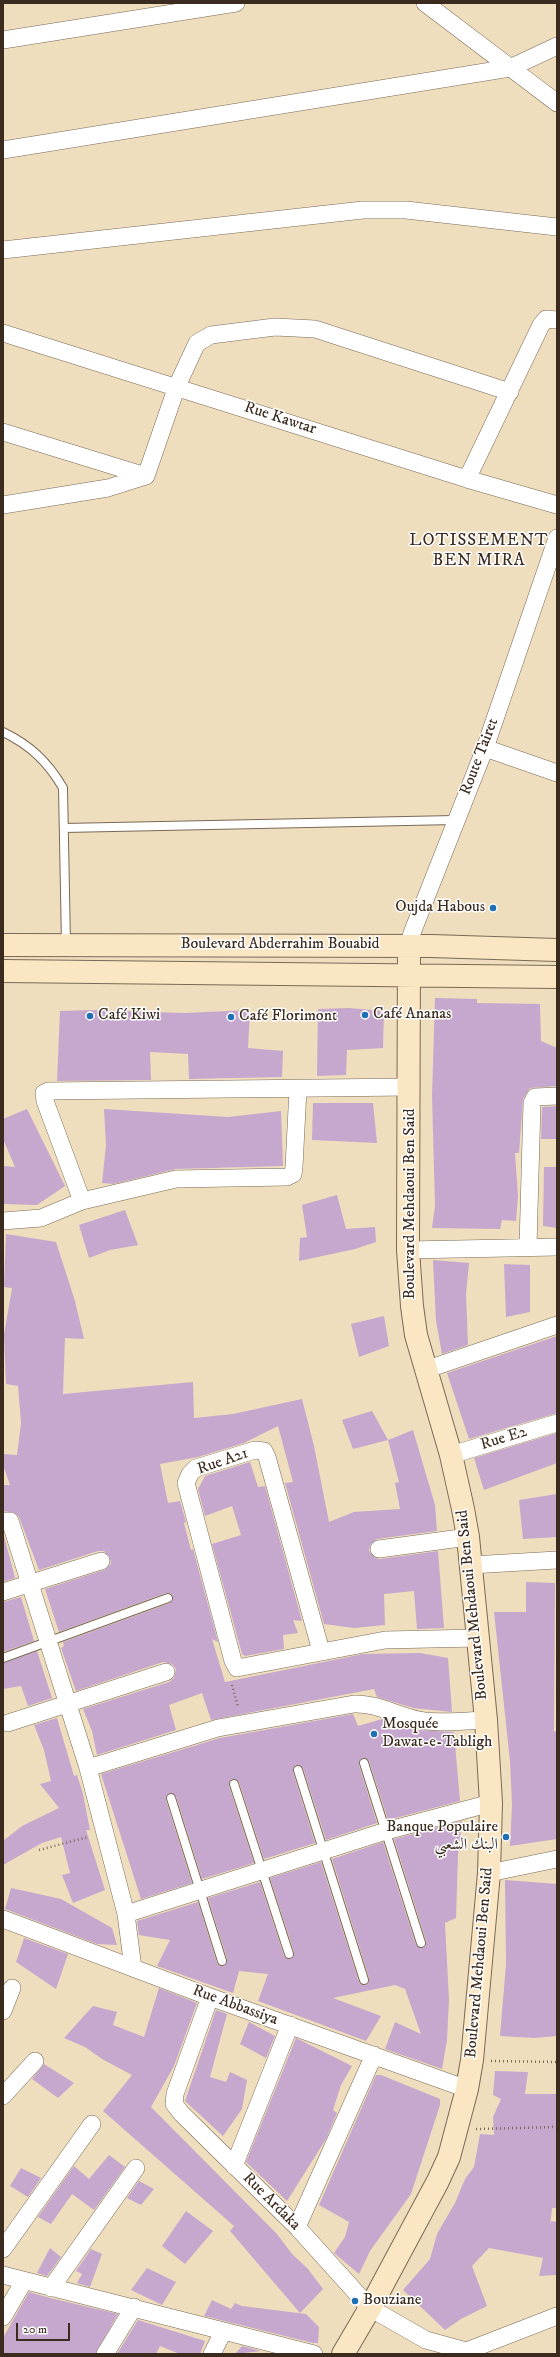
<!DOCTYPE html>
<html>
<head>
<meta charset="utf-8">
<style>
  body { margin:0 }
  #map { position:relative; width:560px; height:2357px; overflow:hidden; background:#efdebd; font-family:"IM FELL DW Pica",serif }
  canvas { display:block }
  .frame { position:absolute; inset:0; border:4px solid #3b2a1e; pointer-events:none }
  .scale { position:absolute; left:16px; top:2323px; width:54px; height:18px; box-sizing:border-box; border:2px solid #3b2a1e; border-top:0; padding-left:5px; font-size:12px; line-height:14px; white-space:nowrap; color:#3b2a1e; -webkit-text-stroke:3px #fff; paint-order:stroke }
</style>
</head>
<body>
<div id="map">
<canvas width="560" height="2357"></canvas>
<div class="frame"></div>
<div class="scale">20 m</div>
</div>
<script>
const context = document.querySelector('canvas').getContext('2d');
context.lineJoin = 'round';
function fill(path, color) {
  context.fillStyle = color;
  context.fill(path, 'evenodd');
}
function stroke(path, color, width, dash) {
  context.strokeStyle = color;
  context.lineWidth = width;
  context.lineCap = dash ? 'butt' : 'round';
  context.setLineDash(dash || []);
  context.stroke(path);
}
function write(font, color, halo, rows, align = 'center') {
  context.font = font + ' "IM FELL DW Pica",Amiri,serif';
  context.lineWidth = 3;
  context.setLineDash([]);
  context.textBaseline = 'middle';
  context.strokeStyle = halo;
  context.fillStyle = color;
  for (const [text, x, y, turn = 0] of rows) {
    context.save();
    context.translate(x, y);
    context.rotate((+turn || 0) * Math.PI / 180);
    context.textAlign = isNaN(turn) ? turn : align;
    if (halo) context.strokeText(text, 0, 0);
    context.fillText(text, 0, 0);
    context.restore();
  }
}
fill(new Path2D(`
  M435 998 477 999V1003L540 1004 541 1041 557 1048V1086L530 1088 523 1099 519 1153H515L518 1196 516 1221 502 1220 500 1229 432 1228 435 1206 432 1095Z
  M349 1008 384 1011 383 1048 347 1050 346 1075 317 1076 318 1009Z
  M91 1010 184 1013 250 1010 248 1048 283 1051 282 1077 189 1079 188 1054 150 1052 151 1080 57 1081 60 1011Z
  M313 1103H373L377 1143 312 1140Z
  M557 1106V1139H541L542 1107Z
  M27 1109 65 1186 37 1205 3 1204V1166L15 1167 3 1139V1119Z
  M104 1109 228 1117 281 1111 283 1166 176 1169 113 1184 102 1183 106 1145Z
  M544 1167H557V1228L543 1226Z
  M337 1195 346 1229 375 1227 376 1242 355 1249 299 1261 300 1238 307 1237 302 1205Z
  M125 1210 138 1245 110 1250 89 1258 79 1225Z
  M6 1234 56 1242 75 1301 84 1339 65 1338 63 1394 193 1382 194 1418 233 1414 302 1399 314 1446 329 1522 354 1512 400 1509 395 1483 399 1482 388 1440 413 1430 435 1505 437 1531 377 1539 370 1545 369 1551 375 1558 380 1559 438 1551 444 1628 417 1629 414 1591 384 1594 385 1625 354 1628 324 1624 285 1483 293 1482 278 1426 244 1443 198 1457 160 1464 168 1503 180 1501 186 1522 184 1523 191 1550 193 1549 218 1642 212 1639 225 1682 363 1654 420 1653 448 1658 452 1712 413 1708 377 1697 374 1689 211 1720 202 1693 169 1705 176 1730 97 1755 92 1731 83 1709 169 1682 174 1678 176 1669 172 1664 163 1662 76 1691 61 1648 64 1646 63 1642 170 1603 173 1596 171 1594 166 1593 59 1632 45 1589 104 1570 111 1564 110 1558 104 1551H98L39 1570 19 1517 15 1513 3 1511V1485H10L3 1465V1454L17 1455 21 1423 18 1386 6 1384 4 1335 12 1288 4 1287Z
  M433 1260 469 1263 466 1294 468 1345 442 1354 436 1321Z
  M504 1264 530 1265V1312L506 1317Z
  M384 1316 389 1346 359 1357 351 1324Z
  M557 1336V1413L469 1439 447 1373Z
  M372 1411 388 1440 353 1449 342 1420Z
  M557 1433V1463L484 1490 474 1458Z
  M250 1462 258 1487 265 1486 302 1621 293 1620 298 1633 283 1635 284 1649 245 1656 242 1654 212 1544 241 1535 232 1506 205 1516 198 1489 205 1476Z
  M557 1494V1537L523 1539 519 1500Z
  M3 1532 15 1578 3 1582Z
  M526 1582 555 1583 554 1731 557 1732V1839L510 1846 512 1805 510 1761 494 1612H526Z
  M21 1597 34 1641 3 1652V1602Z
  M37 1651 52 1698 28 1706 21 1686 3 1689V1663Z
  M353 1714 358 1726 382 1719 418 1730 454 1732 460 1801 388 1820 369 1761 363 1758 360 1760 359 1765 377 1823 326 1840 303 1768 297 1765 294 1767 293 1772 315 1843 264 1859 239 1782 233 1779 230 1781 229 1786 254 1863 202 1879 176 1796 170 1793 167 1795 166 1800 192 1883 141 1899 101 1774 220 1738Z
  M57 1718 74 1776 77 1775 83 1794 90 1830H86L105 1890 73 1903 62 1875 70 1873 61 1837 42 1843 3 1865V1841L22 1826 59 1808 40 1784 51 1781 44 1750 34 1725Z
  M462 1821 458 1855 456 1918 445 1923 449 2000 447 2040 442 2069 385 2049 395 2022 421 2034 405 1989 395 1985 333 1998 381 2016 366 2041 258 2001 268 1974 239 1971 233 1993 157 1966 170 1940 139 1935 137 1921 198 1902 217 1963 220 1966H224L227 1959 208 1898 260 1882 284 1956 287 1959H291L294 1952 270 1878 321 1862 359 1982 362 1985H366L369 1978 332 1859 383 1842 416 1945 422 1948 425 1946 426 1941 394 1839Z
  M505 1880 557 1884V2036L534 2038 500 2036 506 1964Z
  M11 1888 61 1899 112 1928 117 1945 97 1944 5 1909Z
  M24 1938 68 1954 56 1989 16 1962Z
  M159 1988 197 2003 174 2066 151 2107 277 2234 292 2254 308 2269 323 2289 300 2313 230 2231 234 2226 103 2111 132 2075 102 2059 85 2047 64 2038 93 2006 117 2012 113 2025 144 2037Z
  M216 2010 227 2014 210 2077 226 2082 230 2072 247 2080 242 2109 223 2136 185 2101Z
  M249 2022 275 2036 266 2058 240 2044Z
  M296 2038 352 2066 341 2085 333 2110 337 2113 326 2139 287 2201 246 2162Z
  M44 2064 74 2083 58 2098 32 2079Z
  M495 2071 528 2072 525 2094H557V2208H552L550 2226 551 2221 557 2222V2275L539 2276 543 2258 489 2248 472 2266 487 2306 461 2319 445 2330 403 2290 430 2259 437 2234 455 2203 465 2179 474 2167 480 2134 494 2135 493 2117 501 2099 493 2095Z
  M376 2075H381L440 2099V2105L411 2194 370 2251 359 2274 334 2253 345 2237 349 2222 319 2205Z
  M109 2155 125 2167 94 2210 72 2194 51 2224 38 2217 74 2166 89 2179Z
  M21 2168 41 2178 28 2197 10 2186Z
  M139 2181 154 2189 141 2205 127 2198Z
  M186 2211 213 2231 185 2264 162 2246Z
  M50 2248 61 2257 47 2276 37 2273Z
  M91 2249 102 2254 90 2287 77 2283 82 2274 76 2271Z
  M147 2268 176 2282 162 2305 131 2290Z
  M29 2292 50 2298 118 2314 95 2354H3V2338Z
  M212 2300 231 2309 235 2303 242 2306 306 2314 319 2327 318 2343H313L204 2316Z
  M138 2320 205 2341 200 2354H180L160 2346 156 2354H117Z
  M242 2346 261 2351 235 2354Z`), '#c6a7cd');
const lane = new Path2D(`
  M3 732C30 745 48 762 63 788L66 944
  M64 828 455 820
  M3 1658 168 1598
  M364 1763 421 1943
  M298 1770 364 1980
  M234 1784 289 1954
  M171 1798 222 1961`);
const street = new Path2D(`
  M425 3 557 103
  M3 40 236 3
  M3 150 510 68 557 46
  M3 250 363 210H406L557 227
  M3 333 467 479 557 505
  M3 432 146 476
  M467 479 541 325 546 319 557 320
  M3 505 108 488 146 476 177 386 197 343 211 335 275 327 315 329 510 392
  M485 748 557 773
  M409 946 412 933 485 748 557 538
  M82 1201 45 1101 44 1093 48 1091 410 1087
  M3 1221 41 1218 82 1201 176 1179 287 1177 293 1174 294 1167 298 1089
  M528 1246 532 1103 535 1097 557 1096
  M408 1250 557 1247
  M425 1370 557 1325
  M451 1455 557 1423
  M3 1521H10L13 1530 88 1768 126 1914 133 1968
  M379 1549 468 1537
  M471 1565 557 1560
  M3 1592 101 1561
  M321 1651 267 1457 264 1451 255 1450 196 1468 190 1474 186 1483 233 1661 237 1668 385 1640 478 1638
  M8 1723 166 1672
  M88 1768 218 1728 354 1704C377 1703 397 1716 419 1720 441 1724 464 1721 486 1720
  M489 1873 557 1859
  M126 1914 386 1831 491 1803
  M3 1919 210 1997 467 2089
  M210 1997 175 2094 174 2104 182 2114 297 2227 370 2308 426 2340 466 2351
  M3 2011 12 1988
  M3 2096 35 2061
  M234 2166 290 2025
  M297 2227 374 2055
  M3 2249 92 2124
  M3 2275 314 2354
  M51 2288 136 2168
  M3 2317 24 2281
  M105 2354 134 2307
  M212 2354 223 2332
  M459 2354 557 2316`);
const secondary = new Path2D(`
  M3 945 431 946 557 950
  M3 971 557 977
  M343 2354 370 2308 438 2181 449 2157 467 2089 472 2060 489 1873 491 1803 486 1720 468 1537 463 1509 451 1455 416 1335 412 1306 408 1250 409 946`);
stroke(lane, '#7a6956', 10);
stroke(street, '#7a6956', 18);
stroke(secondary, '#7a6956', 24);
stroke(new Path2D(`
  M232 1685 238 1707
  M39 1850 88 1837
  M491 2061 557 2062
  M476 2129 557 2127`), '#7a6956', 2.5, [1, 3]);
stroke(lane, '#fff', 8);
stroke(street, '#fff', 17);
stroke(secondary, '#fbe6c4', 22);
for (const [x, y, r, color] of [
  [493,908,4,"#1f6fb2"],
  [365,1015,4,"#1f6fb2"],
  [90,1016,4,"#1f6fb2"],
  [231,1017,4,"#1f6fb2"],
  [374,1734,4,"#1f6fb2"],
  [506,1837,4,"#1f6fb2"],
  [355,2301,4,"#1f6fb2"]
]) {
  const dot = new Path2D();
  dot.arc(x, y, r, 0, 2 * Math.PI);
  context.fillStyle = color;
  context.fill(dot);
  stroke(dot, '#fff', 1.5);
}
write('16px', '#3b2a1e', '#fff', [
  ["Rue Kawtar",280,419,18],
  ["Route Tairet",480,757,-69],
  ["Boulevard Abderrahim Bouabid",280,945],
  ["Boulevard Mehdaoui Ben Said",411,1204,-90],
  ["Rue E2",504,1439,-17],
  ["Rue A21",223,1462,-19],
  ["Boulevard Mehdaoui Ben Said",473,1605,-96],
  ["Boulevard Mehdaoui Ben Said",480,1963,-85],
  ["Rue Abbassiya",235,2006,20],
  ["Rue Ardaka",271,2202,45]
]);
write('16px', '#3b2a1e', '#fff', [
  ["Oujda Habous",485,908,"right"],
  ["Café Ananas",373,1015],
  ["Café Kiwi",98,1016],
  ["Café Florimont",239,1017],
  ["Mosquée",382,1725],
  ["Dawat-e-Tabligh",382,1743],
  ["Banque Populaire",498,1828,"right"],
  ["البنك الشعبي",498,1846,"right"],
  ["Bouziane",363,2301]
], 'left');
context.letterSpacing = '1px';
write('17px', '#3b2a1e', '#fff', [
  ["LOTISSEMENT",479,541],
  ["BEN MIRA",479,561]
]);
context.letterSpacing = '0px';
</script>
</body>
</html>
